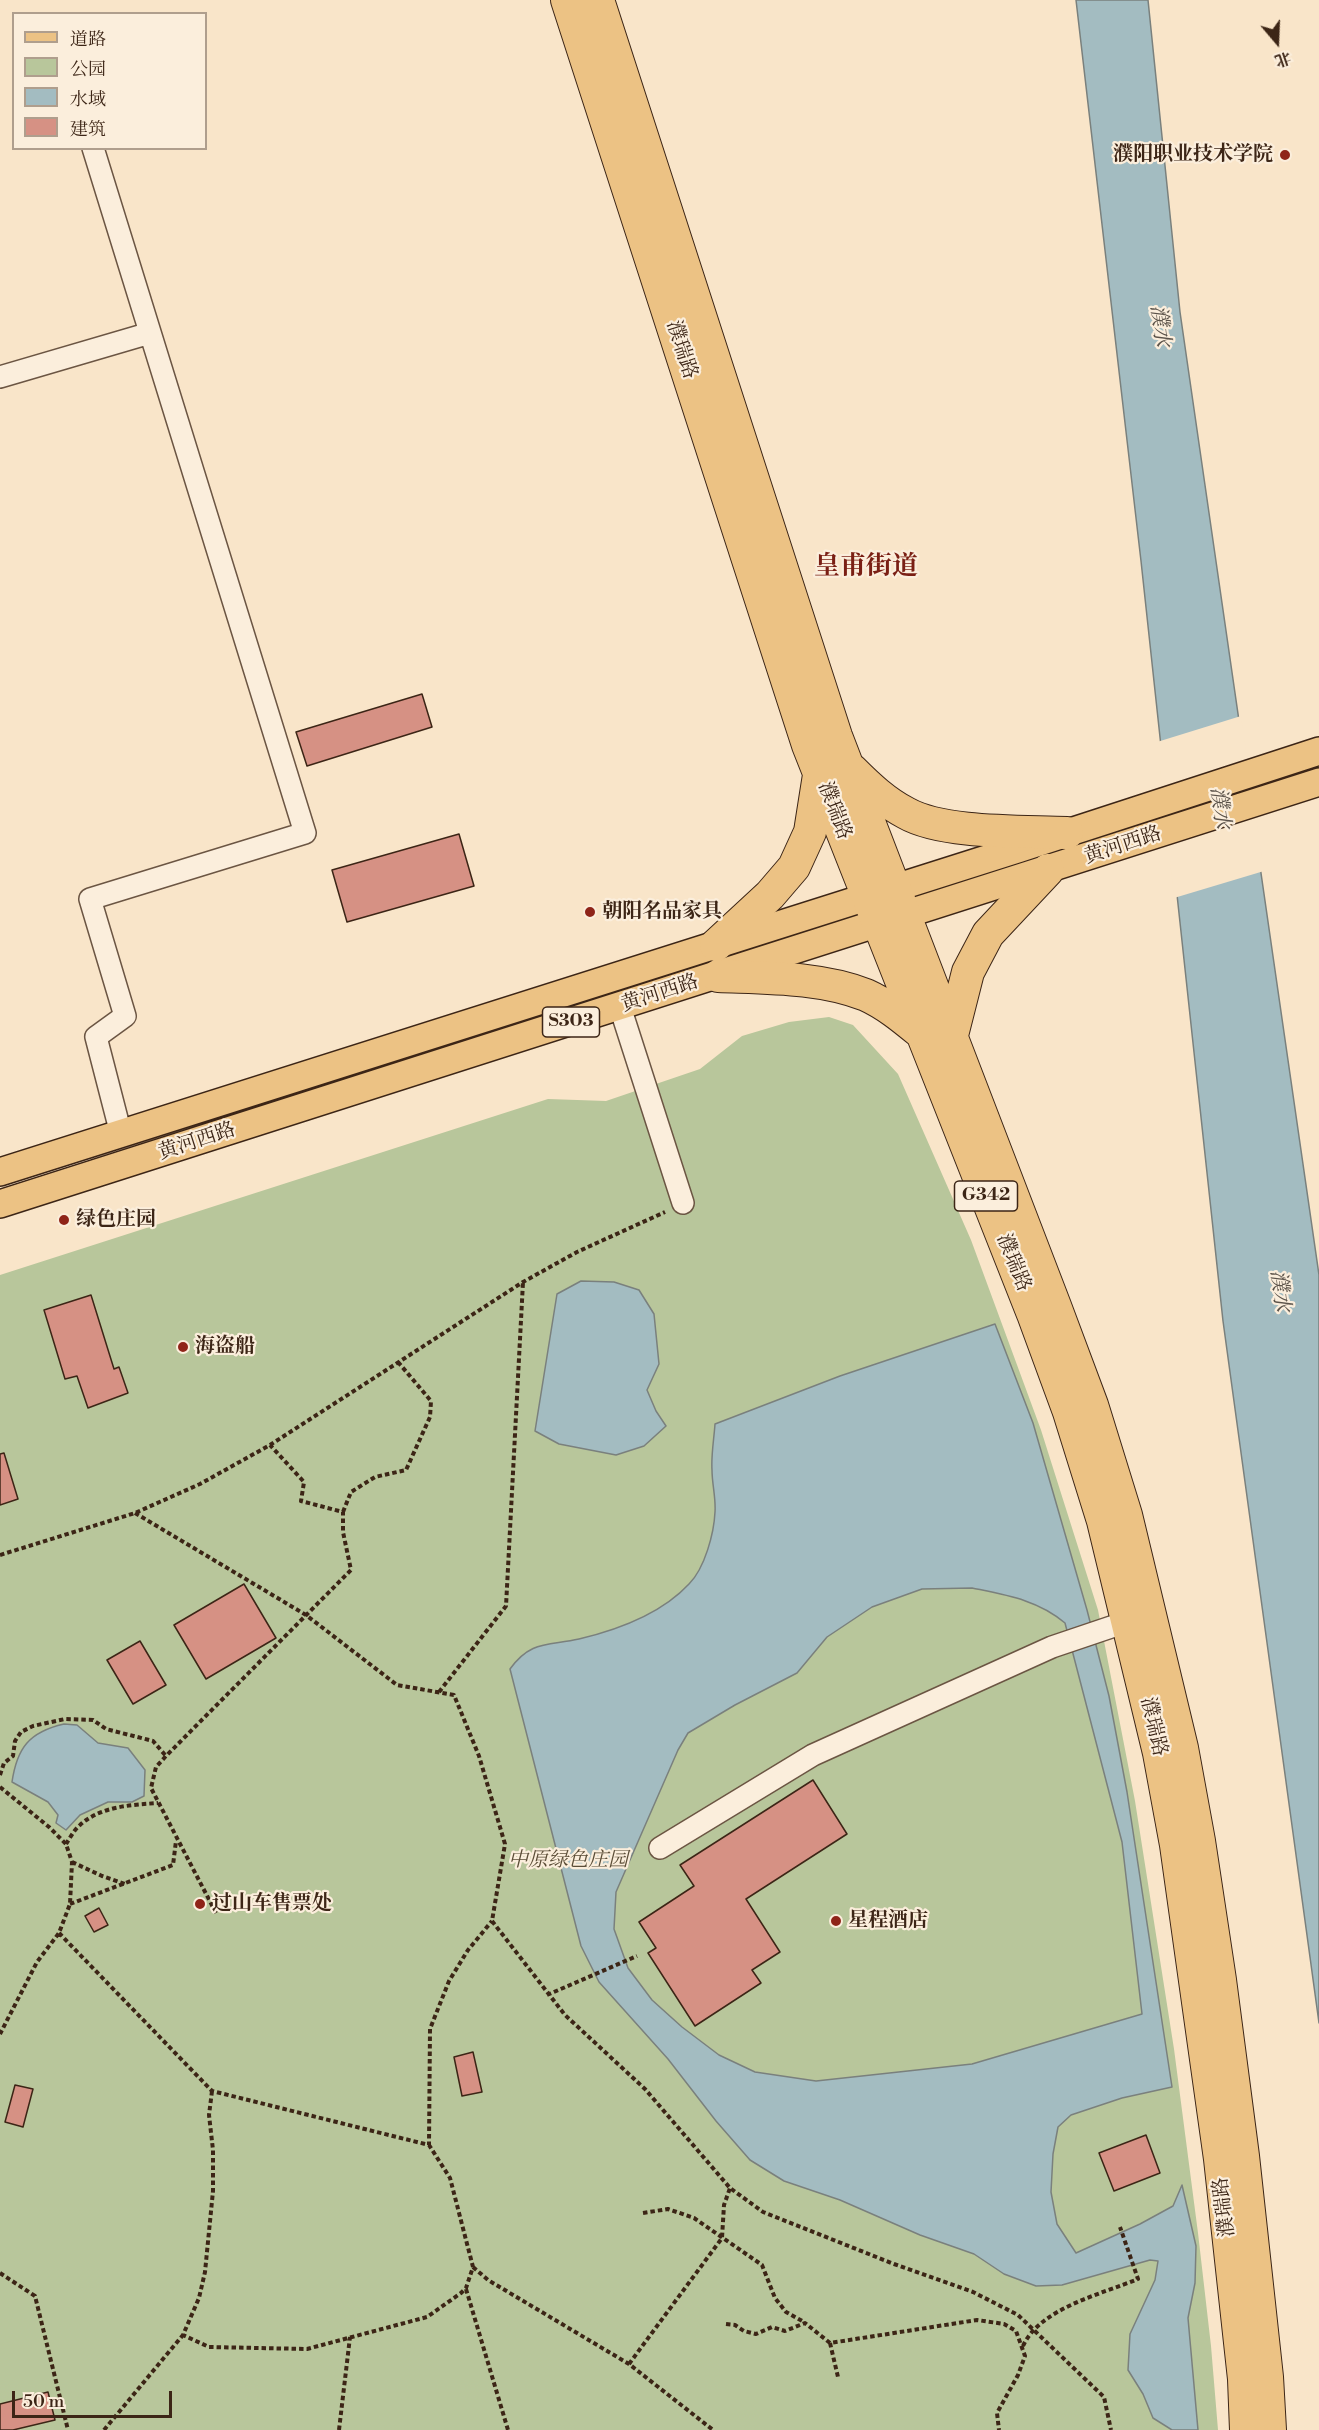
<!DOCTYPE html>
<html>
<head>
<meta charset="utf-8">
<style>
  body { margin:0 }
  #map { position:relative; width:1319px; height:2430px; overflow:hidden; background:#f9e5c9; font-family:"Libre Bodoni","Noto Serif SC",serif }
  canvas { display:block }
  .legend { position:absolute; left:12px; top:12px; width:195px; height:138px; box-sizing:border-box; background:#fbeedc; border:2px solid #af9e8d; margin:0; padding:8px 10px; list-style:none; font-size:18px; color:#3c2516 }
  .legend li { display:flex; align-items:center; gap:12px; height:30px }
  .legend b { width:30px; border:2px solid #af9e8d }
  .north { position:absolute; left:1247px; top:12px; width:60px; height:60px; -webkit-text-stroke:4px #fbeedc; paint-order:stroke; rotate:161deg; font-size:16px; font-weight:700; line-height:24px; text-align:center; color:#3c2516 }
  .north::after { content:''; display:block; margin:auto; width:21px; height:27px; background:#3c2516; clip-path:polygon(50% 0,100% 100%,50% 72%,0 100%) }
  .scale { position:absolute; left:12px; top:2391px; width:160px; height:27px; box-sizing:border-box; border:3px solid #3c2516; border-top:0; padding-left:8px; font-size:18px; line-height:21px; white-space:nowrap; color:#3c2516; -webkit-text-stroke:4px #fbeedc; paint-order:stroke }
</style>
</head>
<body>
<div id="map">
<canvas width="1319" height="2430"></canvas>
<ul class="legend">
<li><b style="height:8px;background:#ecc284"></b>道路</li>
<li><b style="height:16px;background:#b8c69b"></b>公园</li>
<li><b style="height:16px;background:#a3bcc1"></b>水域</li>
<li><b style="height:16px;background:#d69184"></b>建筑</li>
</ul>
<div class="north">北</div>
<div class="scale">50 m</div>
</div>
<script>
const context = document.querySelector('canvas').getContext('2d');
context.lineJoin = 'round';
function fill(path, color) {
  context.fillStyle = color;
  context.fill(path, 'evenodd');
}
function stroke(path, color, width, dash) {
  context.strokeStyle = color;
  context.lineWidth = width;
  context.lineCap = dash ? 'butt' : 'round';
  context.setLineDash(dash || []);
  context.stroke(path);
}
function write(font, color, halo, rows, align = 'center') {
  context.font = font + ' "Libre Bodoni","Noto Serif SC",serif';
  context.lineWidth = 4.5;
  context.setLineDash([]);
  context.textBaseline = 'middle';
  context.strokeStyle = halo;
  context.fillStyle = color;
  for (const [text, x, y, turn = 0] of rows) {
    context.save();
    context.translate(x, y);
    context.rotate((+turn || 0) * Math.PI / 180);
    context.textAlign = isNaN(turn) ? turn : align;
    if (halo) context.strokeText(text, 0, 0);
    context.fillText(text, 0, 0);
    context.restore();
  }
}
fill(new Path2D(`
  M829 1017 853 1025 898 1074 971 1240 1041 1430 1098 1610 1135 1801 1174 2049 1198 2233 1211 2346 1218 2430H0V1275L548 1099 606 1101 700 1069 742 1036 789 1022Z`), '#b8c69b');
const water = new Path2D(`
  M1076 0H1148L1180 312 1319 1275V2023L1223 1321 1141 561Z
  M581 1281 614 1282 639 1290 654 1314 659 1364 647 1390 656 1411 666 1426 644 1446 616 1455 559 1444 535 1431 557 1294Z
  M995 1324 1033 1423 1087 1610 1109 1696 1127 1792 1172 2087 1122 2098 1071 2115 1058 2127 1053 2154 1051 2192 1057 2224 1076 2253 1140 2224 1173 2206 1182 2185 1196 2246 1195 2283 1188 2318 1198 2430H1172L1153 2418 1143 2394 1128 2370 1130 2334 1155 2280 1158 2261 1150 2260 1062 2285 1036 2286 1004 2274 974 2254 920 2235 840 2200 784 2181 750 2160 716 2121 668 2059 599 1982 581 1946 510 1669C531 1640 548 1646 579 1639 617 1630 662 1613 689 1584 705 1568 714 1533 715 1512 716 1498 712 1484 712 1470 711 1455 714 1439 715 1424L840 1376ZM972 1588C1006 1595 1038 1600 1065 1623L1122 1842 1142 2014 972 2064 816 2081 755 2072 719 2055 682 2027 652 2000 628 1968 614 1929 616 1892 678 1750 688 1733 735 1705 797 1673 827 1637 872 1607 922 1589Z
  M64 1724 77 1725 98 1743 128 1748 145 1770 144 1796 132 1802H108L80 1815 66 1830 56 1823 58 1815 48 1802 12 1782C17 1748 29 1732 64 1724Z`);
fill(water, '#a3bcc1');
stroke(water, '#7a807d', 1.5);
fill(new Path2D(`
  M1241 716 1264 871 1174 898 1157 742Z`), '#f9e5c9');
const building = new Path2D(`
  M422 694 432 727 307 766 296 732Z
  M459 834 474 886 347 922 332 870Z
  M91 1295 114 1369 119 1367 128 1393 88 1408 77 1376 65 1379 44 1310Z
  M4 1453 18 1499 0 1505V1454Z
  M244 1584 276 1638 206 1679 174 1625Z
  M140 1641 166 1685 133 1704 107 1660Z
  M813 1780 847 1834 746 1899 780 1952 752 1970 761 1983 695 2026 648 1953 656 1948 639 1922 694 1886 680 1865Z
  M99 1908 108 1925 94 1932 85 1916Z
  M473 2052 482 2092 462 2096 454 2057Z
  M15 2085 33 2089 23 2127 5 2122Z
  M1146 2135 1160 2173 1114 2191 1099 2153Z
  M48 2392 55 2420 13 2430H0V2404Z`);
fill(building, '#d69184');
stroke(building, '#3c2516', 1.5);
const minor = new Path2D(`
  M93 148 305 833 90 899 125 1016 96 1037 121 1134
  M0 377 150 333
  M620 1007 683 1203
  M660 1848 813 1755 1052 1647 1129 1621`);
const major = new Path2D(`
  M0 1172 1018 849 1319 751
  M0 1204 1319 782`);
const highway = new Path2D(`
  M567 0 808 745 1033 1314 1069 1412 1103 1521 1159 1753 1176 1845 1220 2159 1244 2379 1246 2430
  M598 0 836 736 1055 1306 1092 1405 1126 1515 1182 1748 1199 1841 1220 1980 1243 2156 1267 2377 1270 2430
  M852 770C869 787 885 802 906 813 943 834 1023 831 1067 833
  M716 945 770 895 794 867 810 832 819 775
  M718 976C766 978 821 977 866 995 886 1004 903 1018 920 1032
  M951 1039 968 972 988 934 1048 870`);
stroke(minor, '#6b5543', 24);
stroke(major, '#3c2516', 30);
stroke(highway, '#3c2516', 34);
stroke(new Path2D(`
  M343 1512 351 1492 375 1477 406 1470 430 1417 431 1401 398 1362
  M135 1513 306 1615 397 1685 454 1695 479 1756 505 1844 492 1921 565 2015 645 2089 730 2188 763 2212 894 2264 973 2292 1018 2315 1104 2397 1111 2430
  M0 1555 135 1513 200 1484 270 1445 523 1282 577 1252 665 1212
  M439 1692 506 1606 523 1282
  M0 1775 4 1763 13 1756 15 1741 21 1732 33 1726 65 1719 93 1720 106 1729 153 1741 166 1756
  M0 1787 49 1827 66 1844 72 1862 70 1904 59 1933 37 1962 0 2034
  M66 1844C70 1838 74 1830 80 1825 101 1806 131 1805 158 1803
  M72 1862 102 1876 125 1884
  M70 1904 173 1865 176 1841
  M216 1913 151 1788 156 1767 166 1756 351 1570 343 1532V1512L301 1501 304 1482 270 1445
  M59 1933 212 2091 429 2145 430 2029 449 1981 468 1950 492 1921
  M547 1995 637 1956
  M212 2091 209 2115 213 2150V2191L205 2272 199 2298 183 2335 209 2347 307 2349 427 2317 461 2293 466 2288 473 2267 450 2178 429 2145
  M643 2213 668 2209 694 2218 762 2265 775 2298 786 2312 804 2322
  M473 2267 488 2280 629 2364 713 2430
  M0 2273 35 2296 68 2430
  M466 2289 508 2430
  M726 2324 735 2325 744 2331 756 2334 772 2327 785 2331 805 2323 830 2343 977 2320 1004 2324 1016 2331 1025 2356 1018 2375 997 2413 999 2430
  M830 2343 838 2377
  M1023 2346C1040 2308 1102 2294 1138 2279L1120 2227
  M629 2364 722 2238 724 2205 730 2188
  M104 2430 183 2335
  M339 2430 350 2337`), '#3c2516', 4, [4.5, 3]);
stroke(minor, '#fbeedc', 21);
stroke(major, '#ecc284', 27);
stroke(highway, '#ecc284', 32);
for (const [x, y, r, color] of [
  [1285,155,6,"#8f2418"],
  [590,912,6,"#8f2418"],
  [64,1220,6,"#8f2418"],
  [183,1347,6,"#8f2418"],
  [200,1904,6,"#8f2418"],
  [836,1921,6,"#8f2418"]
]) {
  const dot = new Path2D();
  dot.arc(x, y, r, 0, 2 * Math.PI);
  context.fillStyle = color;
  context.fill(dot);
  stroke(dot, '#fbeedc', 2);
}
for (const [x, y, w] of [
  [571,1022,57],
  [986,1196,63]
]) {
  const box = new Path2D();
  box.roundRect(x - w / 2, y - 15, w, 30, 4.5);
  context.fillStyle = '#fbeedc';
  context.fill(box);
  stroke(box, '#3c2516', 1.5);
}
write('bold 18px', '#3c2516', null, [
  ["S303",571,1022],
  ["G342",986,1196]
]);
write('bold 20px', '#3c2516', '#fbeedc', [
  ["濮阳职业技术学院",1273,155,"right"],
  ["朝阳名品家具",602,912],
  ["绿色庄园",76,1220],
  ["海盗船",195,1347],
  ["过山车售票处",212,1904],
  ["星程酒店",848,1921]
], 'left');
write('20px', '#3c2516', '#fbeedc', [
  ["濮瑞路",681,350,72],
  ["濮瑞路",834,811,69],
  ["黄河西路",1123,846,-18],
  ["黄河西路",660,994,-18],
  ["黄河西路",197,1142,-18],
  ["濮瑞路",1013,1263,68],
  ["濮瑞路",1153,1727,77],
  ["濮瑞路",1225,2207,-97]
]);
write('italic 20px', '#5b4d37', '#fbeedc', [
  ["中原绿色庄园",568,1861]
]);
write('italic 21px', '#5b5249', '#fbeedc', [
  ["濮水",1159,326,83],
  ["濮水",1219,808,83],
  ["濮水",1279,1291,83]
]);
write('bold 26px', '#7a1f14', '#fbeedc', [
  ["皇甫街道",866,568]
]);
</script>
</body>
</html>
